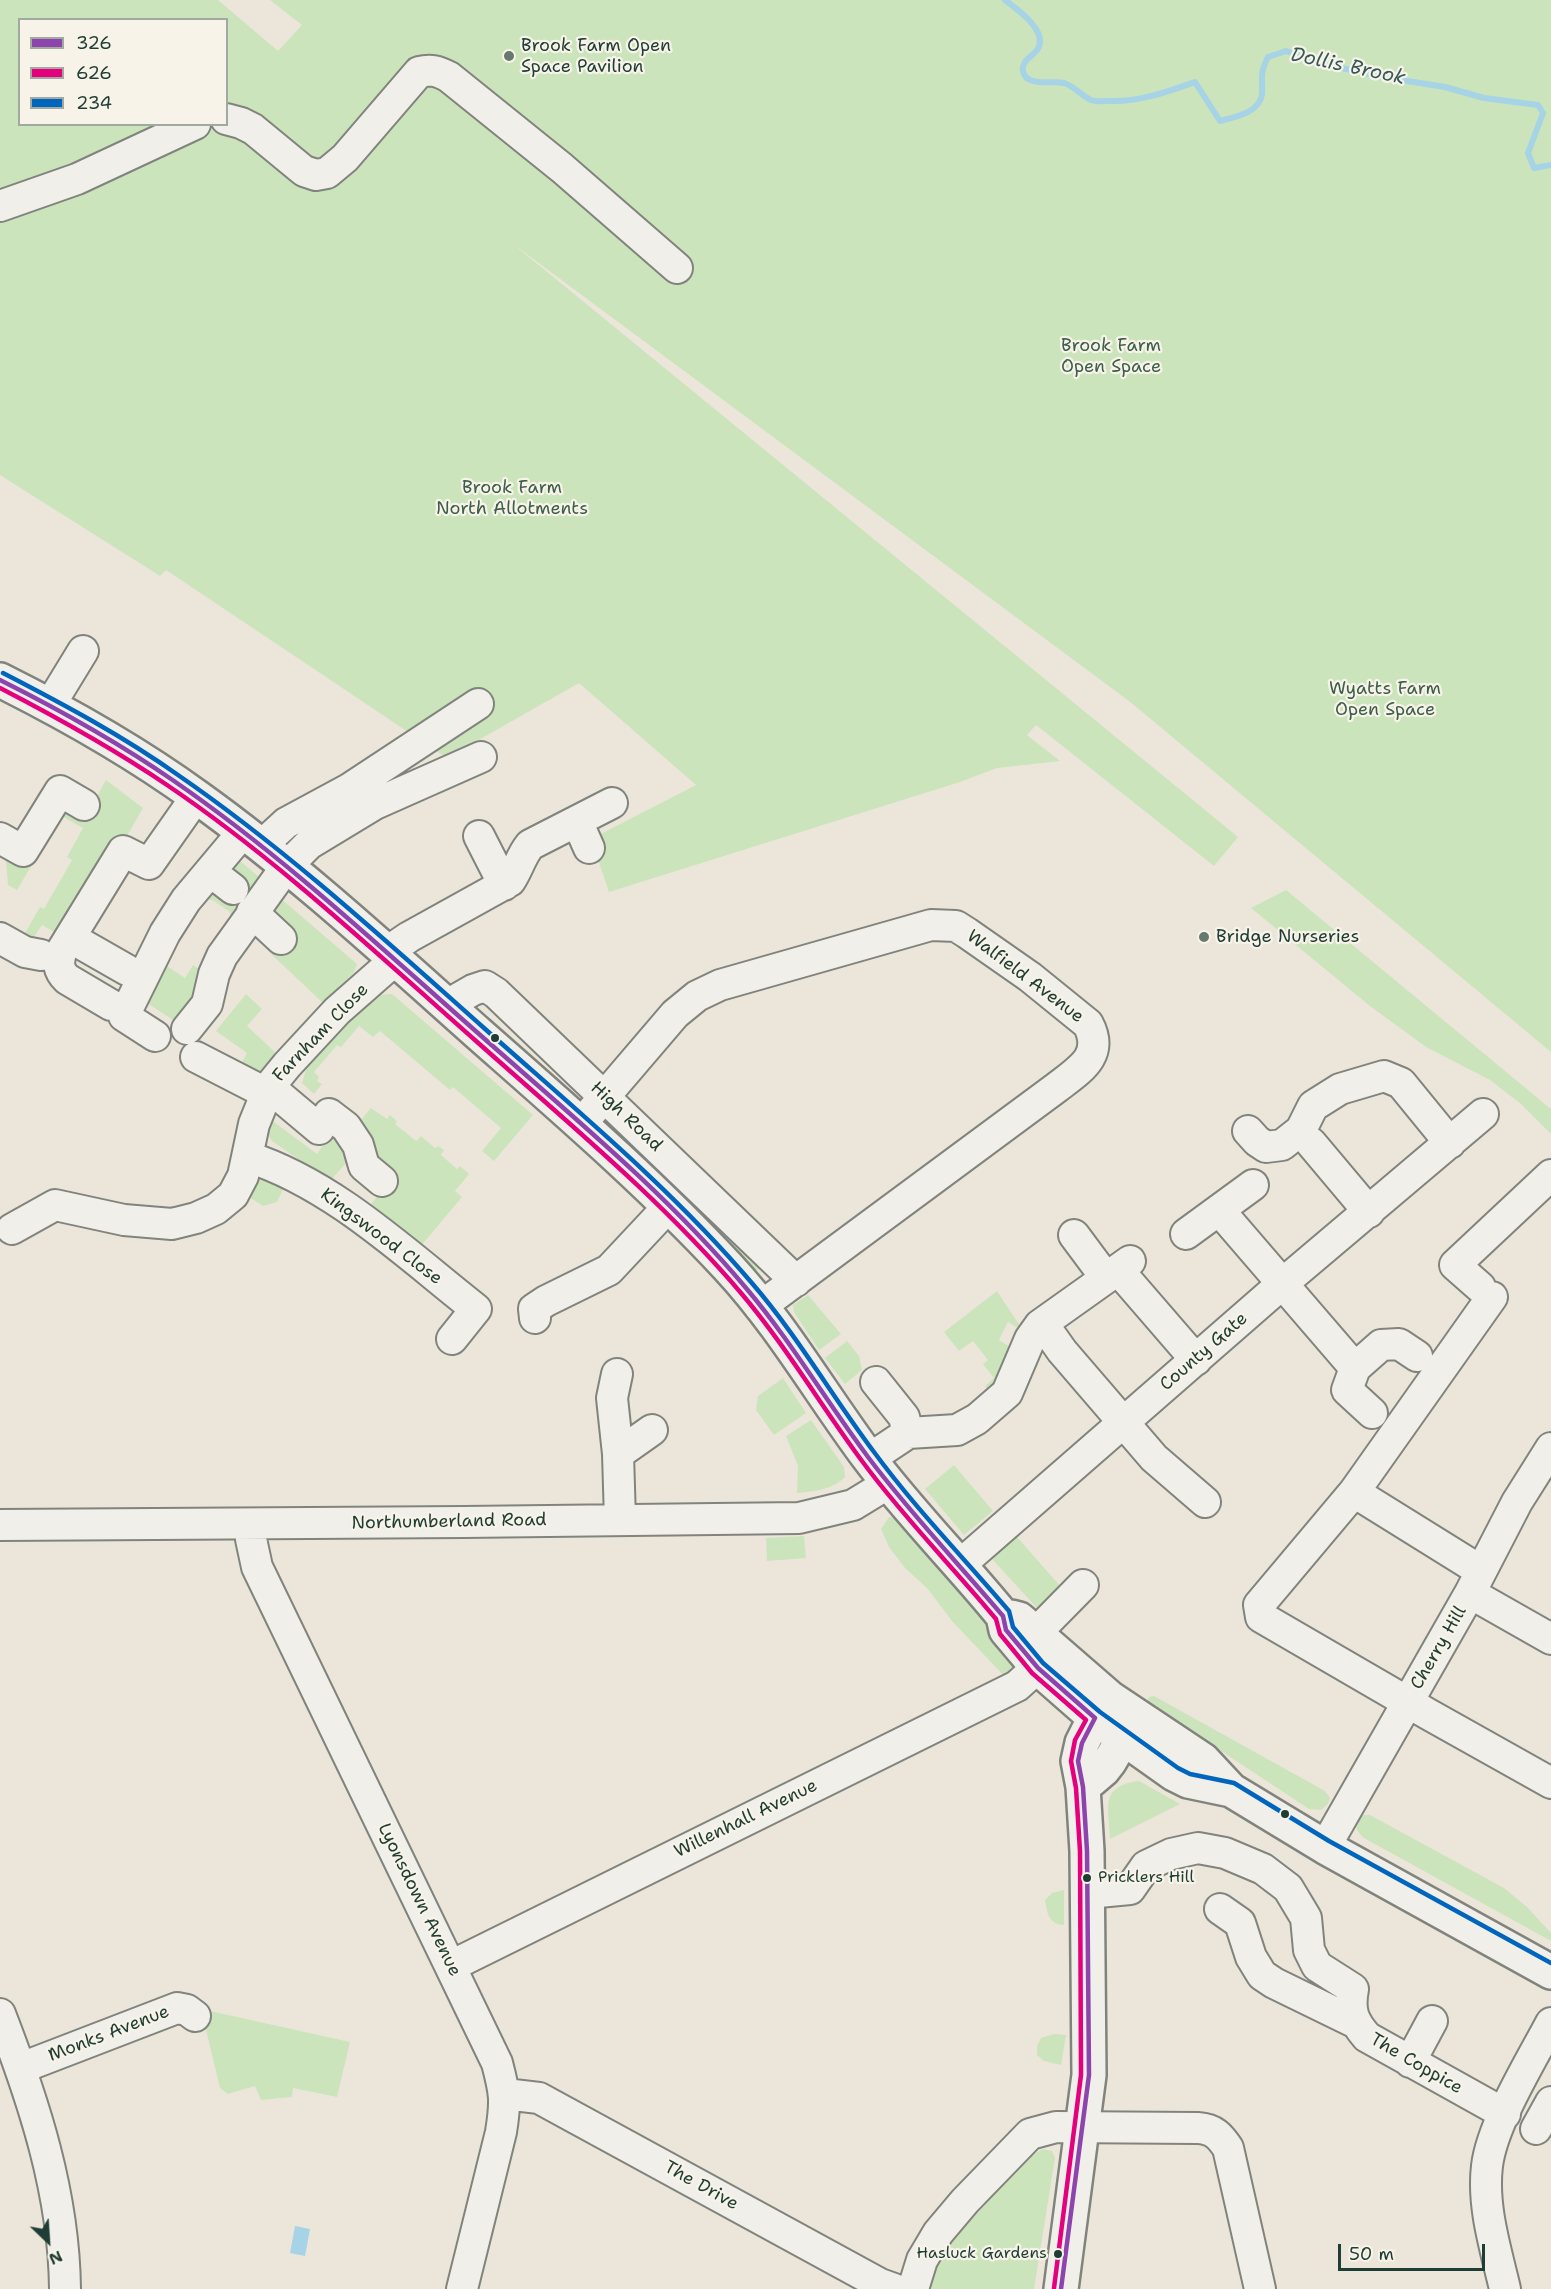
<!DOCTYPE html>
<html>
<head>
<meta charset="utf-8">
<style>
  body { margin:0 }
  #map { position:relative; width:1551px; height:2289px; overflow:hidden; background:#ece6da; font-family:"Shantell Sans",sans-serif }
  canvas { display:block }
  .legend { position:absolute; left:18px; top:18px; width:210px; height:108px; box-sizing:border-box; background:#f7f3e8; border:2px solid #a1aaa0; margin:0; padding:8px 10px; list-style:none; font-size:18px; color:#1f3d34 }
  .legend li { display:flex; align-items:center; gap:12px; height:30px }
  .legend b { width:30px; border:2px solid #a1aaa0 }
  .north { position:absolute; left:18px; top:2211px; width:60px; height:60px; -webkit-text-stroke:4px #f7f3e8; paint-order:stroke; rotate:155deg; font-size:16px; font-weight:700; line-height:24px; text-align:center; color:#1f3d34 }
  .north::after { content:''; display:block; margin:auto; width:21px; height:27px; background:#1f3d34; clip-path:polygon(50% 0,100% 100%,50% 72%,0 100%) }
  .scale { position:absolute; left:1338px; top:2244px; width:147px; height:27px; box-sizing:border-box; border:3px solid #1f3d34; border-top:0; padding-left:8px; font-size:18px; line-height:21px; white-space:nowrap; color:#1f3d34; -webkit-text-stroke:4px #f7f3e8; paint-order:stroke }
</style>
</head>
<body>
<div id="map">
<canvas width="1551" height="2289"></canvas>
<ul class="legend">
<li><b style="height:8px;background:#8e44ad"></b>326</li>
<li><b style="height:8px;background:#e5007d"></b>626</li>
<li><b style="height:8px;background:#0065bd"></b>234</li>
</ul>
<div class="north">N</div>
<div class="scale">50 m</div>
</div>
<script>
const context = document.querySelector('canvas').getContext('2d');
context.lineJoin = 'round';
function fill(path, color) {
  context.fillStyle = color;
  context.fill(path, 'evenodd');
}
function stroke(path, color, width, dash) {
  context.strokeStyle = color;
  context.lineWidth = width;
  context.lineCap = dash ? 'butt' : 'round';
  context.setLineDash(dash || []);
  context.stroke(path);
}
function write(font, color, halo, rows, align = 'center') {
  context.font = font + ' "Shantell Sans",sans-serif';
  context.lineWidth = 4.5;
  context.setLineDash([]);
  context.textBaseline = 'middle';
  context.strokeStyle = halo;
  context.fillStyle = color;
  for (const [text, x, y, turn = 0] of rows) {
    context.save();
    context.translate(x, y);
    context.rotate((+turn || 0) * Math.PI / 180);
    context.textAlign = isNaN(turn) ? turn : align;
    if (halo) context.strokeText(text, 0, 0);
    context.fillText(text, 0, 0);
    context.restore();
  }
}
fill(new Path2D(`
  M0 0H218L278 51 302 25 270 0H1551V1052L1129 701 513 244 1238 837 1214 866 1036 725 1027 735 1060 761 997 768 960 782 609 892 591 839 696 785 579 683 447 758 166 570 160 576 0 475ZM20 20H226V124H20Z
  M106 780 143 808 94 894 66 939 42 925 31 941 14 935 16 929 25 933 40 907 44 909 72 860 67 857 83 828 56 813 61 803 86 816Z
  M42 848 17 890 8 885 6 860 11 862 17 854Z
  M234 856 264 881 236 923 230 918V912L214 901 198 896 229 870Z
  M1286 890 1551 1109V1134L1521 1104 1490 1080 1426 1047 1370 1006 1251 908Z
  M272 891 357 964 354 972 323 1003 269 952 286 933 262 901Z
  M164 964 185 978 193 965 206 974 192 1004 173 1020 138 997Z
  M246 994 262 1009 247 1026 276 1053 255 1077 240 1066 247 1053 216 1031Z
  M392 994 533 1115 494 1161 482 1151 501 1128 453 1087 450 1090 380 1031 373 1037 359 1026 341 1047 337 1045 314 1072 319 1077 317 1081 322 1084 314 1094 302 1083 309 1060 357 1010 378 995Z
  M371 1108 387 1119 390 1115 397 1121 395 1124 416 1141 421 1136 435 1148 438 1146 444 1150 441 1155 457 1169 460 1166 469 1174 455 1191 462 1197 420 1247 371 1204 382 1191 359 1122Z
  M607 1117 768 1262 756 1271 608 1125Z
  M270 1119 317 1154 334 1130 348 1141V1161L330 1181 272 1141 264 1128Z
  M265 1177 286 1183 277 1202 263 1206 249 1197 256 1182Z
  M997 1291 1024 1332 1008 1322 999 1340 1015 1350 991 1393 985 1386 994 1378 983 1364 988 1360 973 1341 959 1351 944 1332Z
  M808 1295 841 1334 819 1350 794 1312 793 1305Z
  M847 1341 859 1356 862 1370 845 1384 825 1358Z
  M783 1378 806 1413 774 1435 756 1410 758 1396Z
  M811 1420 844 1467 845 1477C832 1490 815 1491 797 1493L798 1466 786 1436Z
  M954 1465 993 1511 964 1535 925 1489Z
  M889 1517 899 1518 1026 1667 1006 1678 952 1621 927 1588 905 1568 889 1547 881 1529Z
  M804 1536 806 1558 767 1561 766 1538Z
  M1017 1537 1061 1587 1037 1608 992 1559Z
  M1154 1696 1325 1791 1330 1798 1328 1804 1321 1810 1309 1809 1147 1702 1149 1697Z
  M1139 1781 1180 1804 1110 1839C1109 1807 1099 1786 1139 1781Z
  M1363 1815H1370L1504 1888 1527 1907 1551 1933V1941L1364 1838C1355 1830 1353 1824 1363 1815Z
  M1064 1890V1925C1049 1924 1047 1914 1045 1900L1052 1893Z
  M201 2009 350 2042 337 2097 293 2088 292 2097 261 2100 255 2086 228 2094 220 2088Z
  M1054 2034 1066 2035 1061 2065 1044 2061 1037 2055V2046L1041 2038Z
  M1043 2149 1052 2151 1055 2158 1034 2289H931L938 2258 994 2194 1032 2155Z`), '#cbe4bc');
fill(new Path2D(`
  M295 2226 310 2229 305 2256 290 2253Z`), '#a6d3e5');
stroke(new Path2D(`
  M1005 0C1017 9 1050 32 1037 50 1032 57 1021 61 1023 71 1026 88 1053 80 1064 83 1074 86 1082 96 1091 100 1096 102 1104 101 1110 101 1140 102 1166 92 1195 82L1220 121C1234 117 1260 113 1262 94 1263 77 1259 75 1268 57L1286 51 1324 64 1382 77 1445 87 1484 98 1538 105 1543 113 1528 153 1534 168 1551 165`), '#a6d3e5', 6);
const minor = new Path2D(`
  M226 119 241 123 253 129 304 171 316 175 327 173 345 158 419 72C431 69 438 71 449 77L562 168 677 268
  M0 206 77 179 195 124
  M50 705 83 651
  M577 821 589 848
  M479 836 504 885
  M0 838 23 851 60 791 84 805
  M261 846 286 823 349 789 478 704
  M211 872 233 889
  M252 912 281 939
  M0 938 25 952 41 955
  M71 938 127 970
  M387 952 409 937 510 881C518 869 521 856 530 845L612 803
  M111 1005 67 979C58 970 58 964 61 952L123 851 149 864 196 797
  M447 1005 473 990 485 986 496 993 796 1281
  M187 1029 207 1004 214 974 222 956 286 867 309 844 375 804 481 757
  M155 1036 124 1016 165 933 186 900 243 832
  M196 1057 266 1093
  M269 1087 319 1129 329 1114 346 1127 358 1145 364 1166 382 1181
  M581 1124 675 1014 697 996 720 985 931 925 956 926 967 933 1030 977 1088 1024C1105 1056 1079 1070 1056 1088L760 1307
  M1248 1131 1257 1141 1266 1147 1282 1145 1301 1130 1313 1106 1340 1089 1384 1076 1401 1083 1450 1143
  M1311 1143 1369 1212
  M248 1157C333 1184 406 1254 476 1309L452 1339
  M1219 1210 1355 1368
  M12 1229 55 1205 124 1220 172 1224 196 1218 216 1209 233 1195 243 1176 254 1124 269 1087 287 1065 337 1011 395 960
  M1186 1234 1253 1185
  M1074 1235 1106 1278
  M1126 1279 1196 1360
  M1480 1287 1455 1265 1551 1175
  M535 1318 534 1309 546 1301 609 1270 668 1207
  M1050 1334 1062 1351 1154 1458 1205 1502
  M617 1374 612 1398 618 1454 620 1520
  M876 1382 904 1417 908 1433
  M1372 1413 1347 1390 1355 1368 1381 1345 1399 1344 1417 1356
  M618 1454 652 1430
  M869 1459 908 1433 957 1430 977 1419 1007 1393 1030 1339 1040 1325 1130 1261
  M1354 1492 1492 1297
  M251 1524V1539L257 1567 497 2063C505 2093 506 2101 501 2132L462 2289
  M0 1525 464 1522 799 1518 853 1505 889 1483
  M961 1564 1282 1284 1483 1114
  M1481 1571 1354 1492 1259 1605 1261 1617 1428 1714 1551 1783
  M1470 1593 1551 1639
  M1021 1648 1083 1585
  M1325 1847 1470 1593 1517 1502 1551 1448
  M1088 1893 1130 1889 1146 1866 1171 1854 1198 1848 1225 1853 1263 1869 1288 1888 1306 1918 1309 1950 1317 1966 1353 1989C1349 2011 1353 2021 1367 2037L1505 2114
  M1220 1909 1240 1923 1251 1957 1262 1975 1274 1983 1354 2022
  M451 1966 1017 1686 1056 1651
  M0 2014C34 2102 64 2193 65 2289
  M1410 2062 1432 2021
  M21 2068 177 2008 187 2010 195 2016
  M505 2094 539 2098 880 2284 894 2289
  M1536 2129 1551 2102
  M913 2289 922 2260 938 2233 965 2201 1030 2134 1056 2127 1198 2128C1214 2129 1220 2136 1228 2148L1260 2289
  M1505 2289C1496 2250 1482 2207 1487 2166 1492 2124 1531 2061 1551 2023`);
const major = new Path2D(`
  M0 680C68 714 135 752 197 797 296 868 388 953 479 1034 564 1109 650 1183 728 1267 781 1324 821 1394 868 1457 909 1512 959 1562 1003 1616L1006 1630 1038 1668 1095 1718 1174 1774 1188 1781 1231 1790
  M1011 1617 1019 1619 1110 1698 1203 1760 1231 1790 1325 1847 1551 1972
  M1083 1787 1103 1770 1110 1761 1135 1718
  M1061 2289 1089 2075 1087 1851 1083 1787 1078 1761 1082 1743 1092 1723 1108 1701`);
stroke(minor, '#81847c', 34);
stroke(major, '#81847c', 38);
stroke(minor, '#f1efea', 30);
stroke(major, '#f1efea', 33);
stroke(new Path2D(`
  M0 680C60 710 119 743 174 781 283 856 380 947 479 1034 571 1115 667 1194 746 1288 791 1341 826 1401 868 1457 910 1513 958 1563 1003 1616L1006 1630 1038 1668 1095 1718 1082 1743 1078 1761 1083 1787 1087 1851 1089 2075 1061 2289`), '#8e44ad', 4.5);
stroke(new Path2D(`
  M0 688C58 718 114 749 167 785 278 860 376 953 476 1041 566 1121 662 1200 741 1293 786 1346 821 1406 862 1461 903 1517 952 1566 996 1619L1000 1634 1032 1673 1086 1720 1075 1740 1071 1761 1076 1788 1080 1851 1081 2075 1054 2288`), '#e5007d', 4.5);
stroke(new Path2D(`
  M3 673C63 704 123 736 178 775 287 850 385 940 484 1028 575 1109 672 1189 751 1282 797 1335 832 1396 874 1452 915 1508 964 1558 1009 1611L1013 1627 1043 1663 1100 1712 1178 1768 1190 1774 1234 1783 1329 1841 1551 1963`), '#0065bd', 4.5);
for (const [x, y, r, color] of [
  [509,56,6,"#67786e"],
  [1204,937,6,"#67786e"],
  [495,1038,5,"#1f3d34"],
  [1285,1814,5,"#1f3d34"],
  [1087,1878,5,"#1f3d34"],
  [1058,2254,5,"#1f3d34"]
]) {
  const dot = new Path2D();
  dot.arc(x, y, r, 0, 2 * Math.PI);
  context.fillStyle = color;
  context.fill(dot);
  stroke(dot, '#f7f3e8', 2);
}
write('16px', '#1f3d34', '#f7f3e8', [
  ["Pricklers Hill",1098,1878],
  ["Hasluck Gardens",1047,2254,"right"]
], 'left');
write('18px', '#1f3d34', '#f7f3e8', [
  ["Brook Farm Open",521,46],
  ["Space Pavilion",521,67],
  ["Bridge Nurseries",1216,937]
], 'left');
write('18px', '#3c5e4a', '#f7f3e8', [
  ["Brook Farm",1111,346],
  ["Open Space",1111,367],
  ["Brook Farm",512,488],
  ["North Allotments",512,509],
  ["Wyatts Farm",1385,689],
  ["Open Space",1385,710]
]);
write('18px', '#1f3d34', '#f7f3e8', [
  ["Walfield Avenue",1025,977,37],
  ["Farnham Close",321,1033,-46],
  ["High Road",626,1117,44],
  ["Kingswood Close",381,1237,37],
  ["County Gate",1204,1352,-41],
  ["Northumberland Road",449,1522,-1],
  ["Cherry Hill",1439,1648,-60],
  ["Willenhall Avenue",746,1819,-26],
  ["Lyonsdown Avenue",419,1900,64],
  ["Monks Avenue",109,2034,-21],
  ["The Coppice",1416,2064,30],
  ["The Drive",701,2186,29]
]);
write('italic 20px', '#345958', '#f7f3e8', [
  ["Dollis Brook",1348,67,12]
]);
</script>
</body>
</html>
